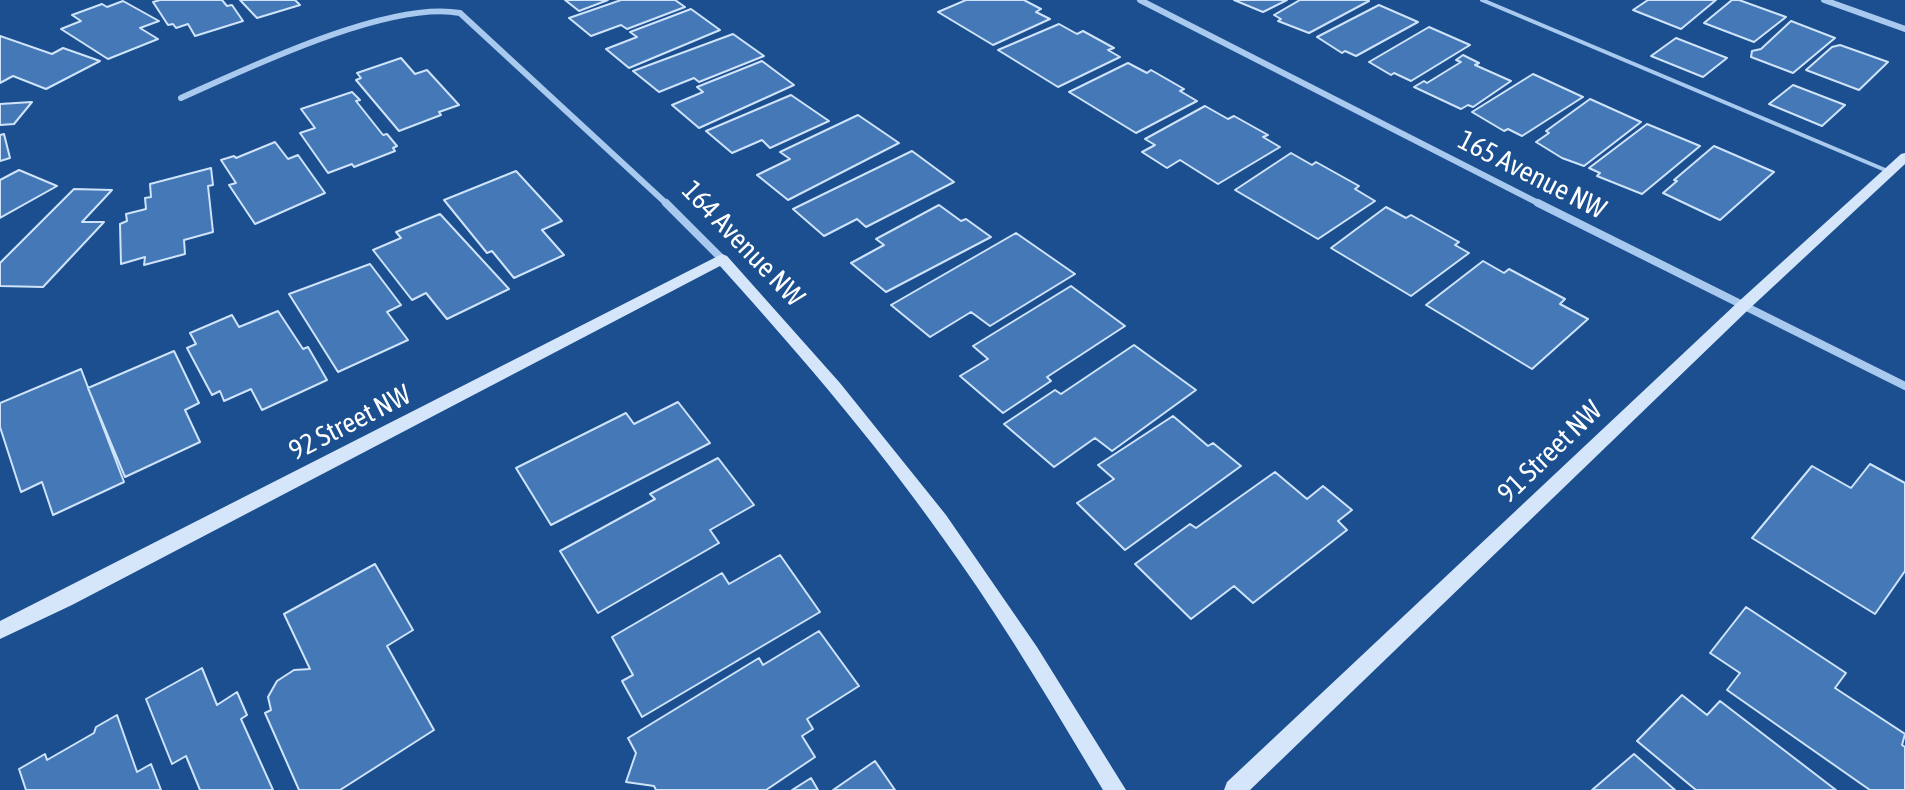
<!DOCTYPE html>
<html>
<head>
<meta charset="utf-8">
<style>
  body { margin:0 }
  canvas { display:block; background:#1b4f8f }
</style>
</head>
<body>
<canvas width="1905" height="790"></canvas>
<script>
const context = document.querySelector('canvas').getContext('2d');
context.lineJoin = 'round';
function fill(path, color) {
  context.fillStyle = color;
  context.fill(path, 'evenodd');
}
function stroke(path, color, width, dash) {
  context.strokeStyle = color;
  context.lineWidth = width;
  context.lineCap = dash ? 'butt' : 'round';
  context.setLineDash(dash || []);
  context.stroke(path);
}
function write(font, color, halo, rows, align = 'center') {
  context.font = font + ' "Asap Condensed",sans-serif';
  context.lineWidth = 8;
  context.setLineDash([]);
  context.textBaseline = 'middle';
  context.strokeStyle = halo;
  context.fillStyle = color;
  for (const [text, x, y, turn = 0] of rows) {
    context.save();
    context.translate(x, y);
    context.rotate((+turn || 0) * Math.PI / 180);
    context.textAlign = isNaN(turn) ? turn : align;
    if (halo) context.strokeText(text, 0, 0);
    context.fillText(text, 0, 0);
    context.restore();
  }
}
const building = new Path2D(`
  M160 0H222L227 6 232 5 243 21 195 36 188 24 176 28 173 24 168 25 153 2Z
  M240 0H295L300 5 257 18Z
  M565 0H608L579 11Z
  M621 0H675L685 7 627 29 621 25 591 36 569 18Z
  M966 0H1024L1041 9 1036 12 1050 19 993 45 938 12Z
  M1234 0H1287L1263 12Z
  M1300 0H1367L1369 1 1309 33 1278 21 1281 19 1274 15Z
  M1648 0H1716L1681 29 1633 10Z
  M1732 0H1739L1786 17 1754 42 1704 23Z
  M123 1 159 21 140 28 158 39 108 59 61 29 81 21 72 15 102 4 107 7Z
  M1379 5 1418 22 1356 56 1345 51 1342 53 1317 37Z
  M691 9 720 30 629 68 606 49 637 37 630 32Z
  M1791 21 1835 38 1793 73 1751 57 1752 51 1761 49Z
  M1059 24 1077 34 1083 31 1114 48 1108 50 1120 57 1058 87 998 50Z
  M1429 27 1470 45 1411 81 1394 73 1391 75 1369 62Z
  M733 34 764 56 699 82 694 78 659 92 633 71Z
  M0 36 52 54 63 48 100 61 46 89 13 76 0 83Z
  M1676 38 1727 58 1703 77 1651 56Z
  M1840 45 1888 62 1859 90 1806 70 1832 47Z
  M1463 55 1479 63 1475 65 1511 81 1473 107 1468 105 1461 109 1414 87 1424 81 1427 83 1461 62 1456 60Z
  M401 58 415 74 427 70 459 105 439 112 441 115 399 131 356 80 361 78 357 73Z
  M762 61 794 85 699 128 672 105 703 92 697 87Z
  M1128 63 1147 73 1151 70 1184 89 1180 91 1197 101 1136 133 1069 92Z
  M1533 74 1583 97 1522 136 1508 129 1504 131 1472 112Z
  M1793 85 1845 105 1822 126 1769 104Z
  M352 92 360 100 356 101 383 135 387 134 397 146 393 148 395 151 354 167 352 164 328 173 300 133 315 128 301 109Z
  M791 95 829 121 770 148 762 140 732 153 706 131Z
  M1590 99 1641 122 1584 166 1562 158 1536 142 1549 133 1546 131Z
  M32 102 14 124 0 125V104Z
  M1205 106 1228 119 1234 116 1268 135 1263 137 1280 147 1218 184 1180 160 1167 168 1142 152 1155 145 1145 139Z
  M858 115 899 143 788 200 757 175 790 159 780 152Z
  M1647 124 1700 146 1642 194 1597 176 1600 173 1589 168Z
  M4 134 10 158 0 161V135Z
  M275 142 288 159 298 155 325 193 255 224 229 185 236 183 221 160 234 156 236 158Z
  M1714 146 1774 172 1720 220 1663 193 1677 181 1674 180Z
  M912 151 954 182 866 227 857 219 824 236 793 209Z
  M1291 153 1312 165 1316 162 1359 186 1355 189 1375 201 1318 239 1235 190Z
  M211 168 213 185 208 186 213 232 184 240 185 254 144 265 145 257 121 264 120 224 127 221 126 214 146 209 145 198 151 197 150 184Z
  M19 170 57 186 0 218V180Z
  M516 171 562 221 542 230 564 255 514 278 492 251 487 253 444 200Z
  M74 189 112 190 82 222H104L43 287 0 286V263Z
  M939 205 961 221 966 219 991 237 886 292 851 263 884 245 876 239Z
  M1386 207 1406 218 1411 215 1459 242 1455 245 1469 253 1411 296 1331 248Z
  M440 214 509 289 447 319 426 293 412 300 373 250 401 238 396 232Z
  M1016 233 1075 274 990 326 971 312 930 337 891 305Z
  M1483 261 1504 273 1509 269 1565 299 1560 304 1588 319 1532 369 1426 305Z
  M370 264 401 305 387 312 408 340 338 372 289 294Z
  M1071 286 1125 326 1047 377 1051 381 1003 413 960 376 988 359 973 346Z
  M278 311 303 349 308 347 327 380 262 410 251 389 224 401 220 391 212 395 187 348 196 344 190 333 232 315 239 327Z
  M1134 345 1196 390 1112 451 1095 438 1054 467 1004 424 1055 390 1061 394Z
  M174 351 199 403 185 410 200 442 125 477 88 388Z
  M81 369 124 482 53 515 42 482 21 492 0 427V403Z
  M678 402 710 443 551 525 516 468 626 413 634 424Z
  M1173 416 1208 446 1213 443 1241 466 1125 550 1077 503 1114 479 1098 465Z
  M718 458 754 505 710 530 719 543 598 613 560 551 655 499 650 494Z
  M1870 464 1905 483V571L1875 614 1752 538 1812 466 1851 488Z
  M1275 472 1307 499 1323 486 1352 510 1338 521 1347 530 1253 603 1234 586 1191 619 1135 564 1190 524 1196 528Z
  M780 555 820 612 642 717 622 681 633 675 612 637 722 573 729 584Z
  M375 564 413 630 387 646 434 730 340 790H299L265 713 271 710 268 697 277 681 294 670 310 669 284 614Z
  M1746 607 1846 673 1835 688 1905 734 1902 745 1905 747V790H1870L1727 690 1740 673 1710 653Z
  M819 631 859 686 807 719 813 729 802 736 815 757 766 790H656L654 786 626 782 636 753 628 738 759 658 763 665Z
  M202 668 217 705 237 692 247 715 241 719 273 790H200L186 756 172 764 146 699Z
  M1682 695 1707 715 1720 701 1836 790H1696L1637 741Z
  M117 715 137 772 151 764 161 790H26L19 769 45 754 47 760 94 733 96 727Z
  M1634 754 1675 790H1592Z
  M875 761 895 790H833Z
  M811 778 818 790H792Z`);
fill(building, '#4478b7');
stroke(building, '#cfe3fa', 2);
stroke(new Path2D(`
  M1482 0 1890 172`), '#a9c9ee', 4);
stroke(new Path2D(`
  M1140 0 1542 205
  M1824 0 1905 29
  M181 98C248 68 389 0 460 13L668 205`), '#a9c9ee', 6);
stroke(new Path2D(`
  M666 203 722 259
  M1538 203 1905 386`), '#a9c9ee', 8);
fill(new Path2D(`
  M1905 153V164L1747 311 1250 790H1224L1227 782 1737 303 1901 154Z
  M722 254 727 256 840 383 946 515 1037 647 1126 790H1103C1056 712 1010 633 957 558 886 455 804 359 720 266L72 605 0 639V621Z`), '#d6e6fa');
write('28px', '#fff', '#1b4f8f', [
  ["165 Avenue NW",1532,175,27],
  ["164 Avenue NW",743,244,46],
  ["92 Street NW",350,423,-27],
  ["91 Street NW",1550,452,-44]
]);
</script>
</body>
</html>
